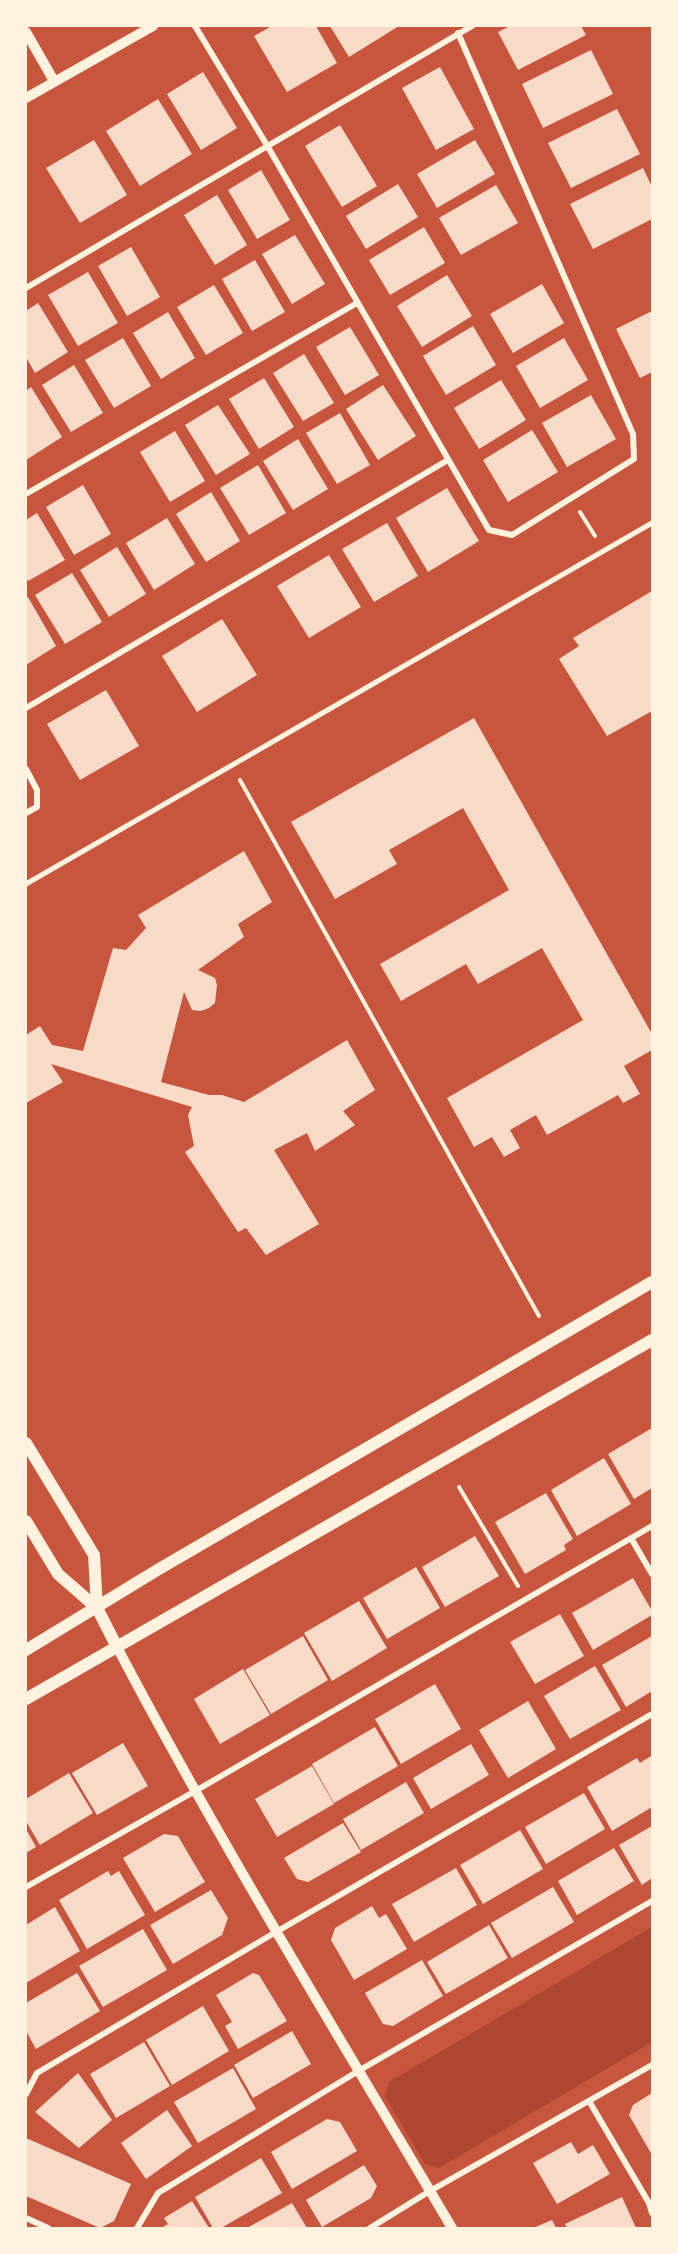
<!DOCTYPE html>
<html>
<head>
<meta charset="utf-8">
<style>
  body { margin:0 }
  #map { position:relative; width:678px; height:2254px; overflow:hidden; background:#c8553d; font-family:Poppins,sans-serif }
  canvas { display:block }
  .frame { position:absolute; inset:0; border:27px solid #fff3e0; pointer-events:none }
</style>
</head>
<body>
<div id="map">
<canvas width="678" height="2254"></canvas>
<div class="frame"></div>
</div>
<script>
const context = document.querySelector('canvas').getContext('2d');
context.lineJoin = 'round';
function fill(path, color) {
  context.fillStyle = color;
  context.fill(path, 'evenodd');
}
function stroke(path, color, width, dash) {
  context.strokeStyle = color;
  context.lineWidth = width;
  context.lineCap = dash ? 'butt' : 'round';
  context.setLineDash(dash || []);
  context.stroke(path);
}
fill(new Path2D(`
  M652 1927V2042L439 2168 425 2164 385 2096 389 2082Z`), '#ae4732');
fill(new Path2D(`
  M272 26H316L337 63 287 92 254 36Z
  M330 26H399L349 57Z
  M510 26H581L586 35 518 70 498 32Z
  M591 50 613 94 543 128 522 84Z
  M440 67 474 129 436 150 402 88Z
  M203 72 237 128 201 150 167 94Z
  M158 99 192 154 140 186 106 131Z
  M617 109 640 154 571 188 548 143Z
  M340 125 377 186 342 207 305 146Z
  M94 140 127 195 80 223 46 168Z
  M475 140 495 174 437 208 417 174Z
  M643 168 652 187V219L593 249 570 204Z
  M261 170 290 220 257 239 228 190Z
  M398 184 418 217 366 249 346 216Z
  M496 185 518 223 461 255 439 218Z
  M217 195 247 245 215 265 184 215Z
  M424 227 445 263 390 295 369 260Z
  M295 235 325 284 292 304 262 254Z
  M131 247 160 297 127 316 98 266Z
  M255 260 285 312 252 331 222 279Z
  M88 272 118 323 78 346 48 295Z
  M447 275 472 316 422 347 397 306Z
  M542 284 564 323 513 353 490 314Z
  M214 285 243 333 206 355 177 307Z
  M38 303 68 352 35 373 26 357V311Z
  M652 311V372L640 378 616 329Z
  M168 312 195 358 161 379 133 333Z
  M473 326 496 365 446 395 423 356Z
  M350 327 379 375 345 395 316 347Z
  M123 338 151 386 114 408 85 360Z
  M564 338 588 380 540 408 516 366Z
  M304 354 334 403 303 421 273 373Z
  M74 365 103 413 71 432 42 385Z
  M264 378 294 427 259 449 229 399Z
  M501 380 526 420 479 449 454 408Z
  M383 385 416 436 378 460 346 409Z
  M31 387 62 437 26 460V391Z
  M591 395 616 439 567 467 542 423Z
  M218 405 250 454 216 475 185 425Z
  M340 413 370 465 337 484 306 433Z
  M532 430 558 472 508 502 483 460Z
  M175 431 205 481 170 502 140 452Z
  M298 439 328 489 293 510 263 461Z
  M258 465 286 513 249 535 220 488Z
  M83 485 111 534 74 555 46 507Z
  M447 488 479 541 428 572 396 518Z
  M211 492 240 541 206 562 176 514Z
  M37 513 65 560 28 581 26 577V520Z
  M167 518 195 564 154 590 126 543Z
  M387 523 418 576 374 602 342 549Z
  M117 547 146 594 109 617 80 570Z
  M329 555 361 607 309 638 277 586Z
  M72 573 102 622 65 644 35 595Z
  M652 591V711L607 736 559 659 579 646 573 638Z
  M28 597 56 646 26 665V599Z
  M222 619 257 675 197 712 162 656Z
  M106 690 139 746 80 780 47 724Z
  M474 718 652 1034V1050L624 1066 640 1094 623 1103 618 1095 547 1135 536 1115 510 1130 520 1148 504 1157 492 1137 474 1147 447 1098 583 1020 542 948 478 984 466 964 401 1001 380 964 509 890 463 808 389 850 397 864 335 899 291 822Z
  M244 851 272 902 238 924 244 937 198 970 215 978 217 985 215 1003 209 1008 201 1011 192 1010 184 992 161 1082 209 1095H222L244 1102 347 1040 375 1090 343 1111 355 1125 315 1151 307 1133 274 1150 319 1224 266 1255 246 1228 238 1232 185 1152 194 1146 188 1115 192 1107 51 1064 63 1082 26 1103V1035L40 1026 52 1045 83 1051 113 948 126 950 146 928 138 915Z
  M652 1428V1488L634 1499 608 1454Z
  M604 1458 631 1504 577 1536 551 1490Z
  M546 1493 573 1539 564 1545 566 1550 525 1574 495 1522Z
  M475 1536 499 1576 445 1607 422 1567Z
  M416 1567 440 1608 387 1639 363 1598Z
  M633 1578 652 1611V1615L593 1650 572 1613Z
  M359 1601 387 1648 332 1681 304 1633Z
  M560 1614 584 1656 535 1684 510 1642Z
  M303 1636 328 1680 271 1714 245 1670Z
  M652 1636V1691L626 1707 602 1665Z
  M595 1666 621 1710 570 1739 544 1696Z
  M243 1669 270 1715 220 1744 194 1699Z
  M435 1684 461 1729 401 1764 375 1719Z
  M528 1701 556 1749 508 1778 479 1730Z
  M375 1727 398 1766 334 1803 312 1764Z
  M123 1743 148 1786 97 1815 72 1773Z
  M471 1744 489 1775 431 1809 413 1778Z
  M651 1756 652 1807 612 1831 587 1787 637 1758 640 1763Z
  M312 1766 334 1804 277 1837 255 1799Z
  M69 1773 93 1813 40 1845 26 1821V1799Z
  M406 1782 424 1813 361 1850 343 1819Z
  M584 1793 605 1829 546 1864 525 1827Z
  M343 1823 361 1852 308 1882 297 1879 284 1858Z
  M652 1826V1878L642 1885 619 1845Z
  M26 1829 36 1847 26 1853Z
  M520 1830 543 1869 483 1904 460 1865Z
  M164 1834 178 1836 205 1882 155 1912 123 1858Z
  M614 1848 634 1881 577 1915 558 1881Z
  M456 1868 477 1905 414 1942 392 1904Z
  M108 1871 111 1876 119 1871 145 1915 87 1949 59 1900Z
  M553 1887 574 1922 512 1958 491 1923Z
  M211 1890 228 1918 222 1935 173 1964 150 1925Z
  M372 1906 379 1918 386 1914 407 1949 354 1980 331 1940 335 1928Z
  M55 1907 80 1951 26 1983V1925Z
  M489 1925 508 1958 446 1994 427 1962Z
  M143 1929 167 1970 103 2007 79 1966Z
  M422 1960 443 1996 393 2026 383 2024 365 1993Z
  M77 1973 100 2011 36 2049 26 2031V2003Z
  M253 1973 259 1975 287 2021 238 2049 225 2026 232 2022 216 1995Z
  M203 2006 229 2051 172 2085 146 2040Z
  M292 2031 311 2064 253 2098 234 2065Z
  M144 2042 170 2086 116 2118 90 2074Z
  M233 2068 256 2109 198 2143 174 2102Z
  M78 2073 112 2120 79 2148 35 2112Z
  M652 2093V2155L629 2115 633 2105Z
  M167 2110 192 2146 146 2179 121 2143Z
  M327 2119 340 2122 357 2151 292 2189 271 2152Z
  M26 2138 131 2184 114 2221 100 2228 26 2196Z
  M571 2142 578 2154 593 2145 610 2174 557 2204 533 2163Z
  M261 2158 282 2193 221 2228H213L195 2197Z
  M364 2165 377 2186 371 2198 322 2227 306 2200Z
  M622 2197 636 2228H567L565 2224Z
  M192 2201 209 2228H161L168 2224 164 2218Z
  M292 2203 307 2228H247Z
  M552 2220 556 2228H533Z`), '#f7dbc8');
stroke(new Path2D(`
  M580 512 595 536
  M240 780 539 1316
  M459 1487 518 1586`), '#fff3e0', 4);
stroke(new Path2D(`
  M26 884 652 523`), '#fff3e0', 5);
stroke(new Path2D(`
  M195 26 268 147 489 530 512 535 634 459 633 434 458 33
  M26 288 472 26
  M26 494 357 303
  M26 708 448 460
  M26 769 37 790V807L26 813
  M631 1538 652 1574
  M26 1887 197 1790 652 1526
  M26 2094 37 2073 276 1932 652 1714
  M589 2101 649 2203 652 2213
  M26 2218 48 2228
  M137 2228 158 2193 360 2070 652 1901
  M370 2228 430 2191 652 2065`), '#fff3e0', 6);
stroke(new Path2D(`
  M26 32 54 81
  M26 98 153 26
  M117 1647C221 1845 339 2036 452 2228`), '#fff3e0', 10);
stroke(new Path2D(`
  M26 1443 94 1555 97 1608
  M26 1521 58 1574 97 1608 117 1647
  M26 1650 159 1569 652 1282
  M26 1699 652 1340`), '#fff3e0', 12);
</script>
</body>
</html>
